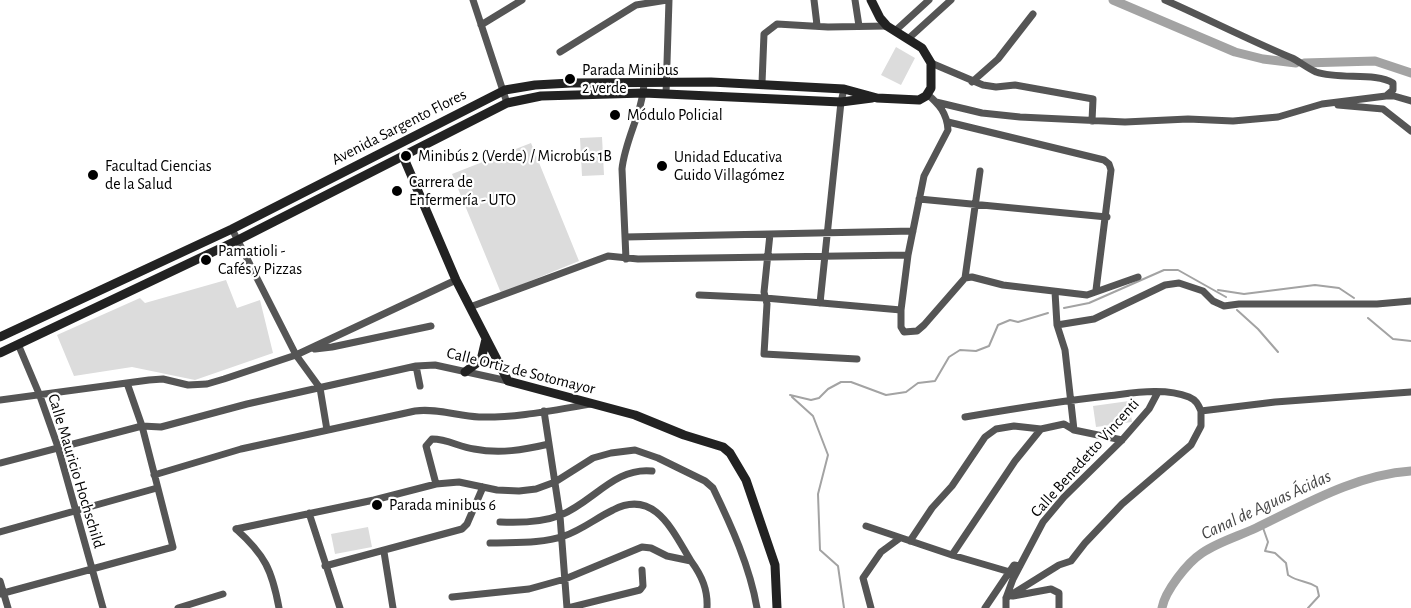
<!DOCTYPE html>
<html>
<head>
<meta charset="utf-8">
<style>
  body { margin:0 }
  canvas { display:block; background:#fff }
</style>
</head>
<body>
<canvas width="1411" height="608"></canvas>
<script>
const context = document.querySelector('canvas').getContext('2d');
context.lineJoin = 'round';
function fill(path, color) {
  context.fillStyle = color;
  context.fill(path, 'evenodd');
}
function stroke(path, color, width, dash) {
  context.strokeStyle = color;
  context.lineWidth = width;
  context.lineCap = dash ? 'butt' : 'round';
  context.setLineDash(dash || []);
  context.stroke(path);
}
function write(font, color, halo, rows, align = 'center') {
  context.font = font + ' "Alegreya Sans",sans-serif';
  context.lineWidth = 4.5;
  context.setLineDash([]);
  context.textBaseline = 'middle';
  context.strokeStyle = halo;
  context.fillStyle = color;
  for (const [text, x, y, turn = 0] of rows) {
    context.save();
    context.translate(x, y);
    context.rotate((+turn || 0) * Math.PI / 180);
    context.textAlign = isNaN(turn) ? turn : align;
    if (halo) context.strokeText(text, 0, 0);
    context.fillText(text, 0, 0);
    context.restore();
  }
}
fill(new Path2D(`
  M896 47 915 58 901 85 881 75Z
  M602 137 604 175 582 176 580 138Z
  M531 143 579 261 501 293 452 174Z
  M226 280 237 308 260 300 273 353 195 380 132 367 74 376 57 335 140 298 145 303Z
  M1129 401 1132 422 1096 427 1093 406Z
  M368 527 372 547 335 554 331 534Z`), '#dcdcdc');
stroke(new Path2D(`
  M1218 290 1244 294 1315 285 1339 288 1354 298
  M1064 308 1089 303 1164 270H1178L1226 297
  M1237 310 1258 329 1278 352
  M1368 318 1393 339 1411 341
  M790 395 811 400 819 398 828 389 841 382H851L886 395 906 392 918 383 935 381 949 357 960 350 976 351 989 346 998 325 1010 320 1018 322 1048 313
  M792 397 813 416 828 455 818 494 820 550 838 566 844 608
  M1262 525 1268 542 1265 551 1275 553 1286 563 1288 575C1300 583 1306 580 1317 587L1319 596 1308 608`), '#a3a3a3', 2);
stroke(new Path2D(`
  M1113 0 1235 52 1263 59 1296 63
  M1304 63 1375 61 1411 73
  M1162 608C1165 591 1187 563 1202 553 1218 542 1239 536 1256 528 1306 504 1355 475 1411 471`), '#a3a3a3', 9);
stroke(new Path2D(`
  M473 0 507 103
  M814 0 817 25
  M855 0 859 26
  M481 25 522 0
  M895 31 929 0
  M908 39 951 0
  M560 52 636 5 667 0
  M931 63 983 85 996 87 1015 85 1093 99 1092 121
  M972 82 998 59 1033 14
  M762 83 764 34 777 24 828 27 887 26
  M666 94 669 0
  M1386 96H1394L1411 101
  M936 102 982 113 1020 117 1125 122 1188 119 1233 121 1278 117 1322 104 1386 96 1393 90V83C1375 72 1340 80 1316 72 1307 68 1300 62 1292 58 1249 40 1208 19 1165 0
  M1338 105 1383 109 1411 131
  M948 122 1104 160 1109 164 1111 170 1096 290
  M919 199 1107 217
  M232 229 296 355 320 388 327 430
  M770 234 764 292 767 304 764 354 857 359
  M625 237 913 231
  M626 259 622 169C625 139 643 112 644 82
  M965 278 980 171
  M1055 292 1057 325 1065 350 1074 430 1122 440
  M699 295 765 298 901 310 908 255 924 176 948 130C947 113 939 104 927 94
  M820 303 841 102 844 89
  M470 307 608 256 638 259 908 255
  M901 310V327L904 332 917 331 924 325 965 278 972 277 1003 285 1087 295 1138 277
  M1057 325 1094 319 1165 285 1179 283 1203 291 1213 301 1224 306 1239 304H1377L1411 301
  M18 344 40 396 58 447 103 608
  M315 349 332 347 431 326
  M416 366 420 386
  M0 400 149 380 163 379 188 385 207 384 224 379 296 355 456 280
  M544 411 560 516 567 608
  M965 417C1012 409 1059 401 1107 396 1133 393 1164 387 1189 397 1196 400 1198 404 1201 411L1275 402 1411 392
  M0 463 142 426 161 427 247 404 416 366 435 365 508 381
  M154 475 241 449 415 411C436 408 458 416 479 417 517 418 554 410 591 404
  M436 484 426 446 432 439C448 439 459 447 474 449 500 454 523 450 549 444
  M309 513 340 608
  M500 522C520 523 543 522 561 515 593 502 615 467 652 471
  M866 526 952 555 1010 572
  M236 529 374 500 436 484 459 482 497 490 519 491 536 489 555 482 593 458 611 453 635 450 658 458 705 481 713 488C731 525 750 567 757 608
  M236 529C265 555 272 570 279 608
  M0 532 157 488
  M910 541 932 508 952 486 985 437 996 429 1014 426 1041 429
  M490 543C514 542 541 544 564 536 582 530 596 518 613 510 655 488 673 532 691 561
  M384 552 393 608
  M952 555 1015 461 1041 429 1064 424 1074 430
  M325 566 462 529 467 524 483 487
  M0 581 8 608
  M0 594 173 547 142 426 127 383
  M1013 596 1051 589 1059 593V608
  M452 597 529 589 565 579 642 547 651 548 667 556 691 561C702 576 708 590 707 608
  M1006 598 1059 565 1071 561 1085 543 1122 504 1191 445 1201 426V411
  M178 608 223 594
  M568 608 640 590 643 586 642 570
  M871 608 863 578 881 552 900 538
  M985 608 1014 565 1020 566
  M1006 608V598L1013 579 1043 522 1064 497 1122 440 1149 409 1158 392`), '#555', 7);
stroke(new Path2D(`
  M403 156 456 280 508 381 635 415 684 435 723 447 730 453 746 480 775 565 777 608
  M0 337 232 229 505 90 535 85 571 83 711 82 844 89 877 98 919 100 926 96 931 88V63L922 48 887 26 880 18 871 0
  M0 353 238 240 507 103 541 96 644 93 841 102 872 98
  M465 372 481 360 486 339`), '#222', 9);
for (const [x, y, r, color] of [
  [570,79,6,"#000"],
  [615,115,6,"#000"],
  [406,156,6,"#000"],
  [662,166,6,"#000"],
  [93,175,6,"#000"],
  [397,191,6,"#000"],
  [206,260,6,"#000"],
  [377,505,6,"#000"]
]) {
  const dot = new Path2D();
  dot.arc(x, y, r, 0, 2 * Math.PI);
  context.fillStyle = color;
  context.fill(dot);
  stroke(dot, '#fff', 2);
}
write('16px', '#000', '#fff', [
  ["Parada Minibus",582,70],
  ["2 verde",582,88],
  ["Módulo Policial",627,115],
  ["Minibús 2 (Verde) / Microbús 1B",418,156],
  ["Unidad Educativa",674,157],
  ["Guido Villagómez",674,175],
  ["Facultad Ciencias",105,166],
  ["de la Salud",105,184],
  ["Carrera de",409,182],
  ["Enfermería - UTO",409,200],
  ["Pamatioli -",218,251],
  ["Cafés y Pizzas",218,269],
  ["Parada minibus 6",389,505]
], 'left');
write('16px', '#000', '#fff', [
  ["Avenida Sargento Flores",399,127,-27],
  ["Calle Ortiz de Sotomayor",521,371,14],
  ["Calle Benedetto Vincenti",1085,458,-48],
  ["Calle Mauricio Hochschild",76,471,73]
]);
write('italic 18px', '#444', '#fff', [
  ["Canal de Aguas Ácidas",1266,505,-25]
]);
</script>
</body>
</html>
